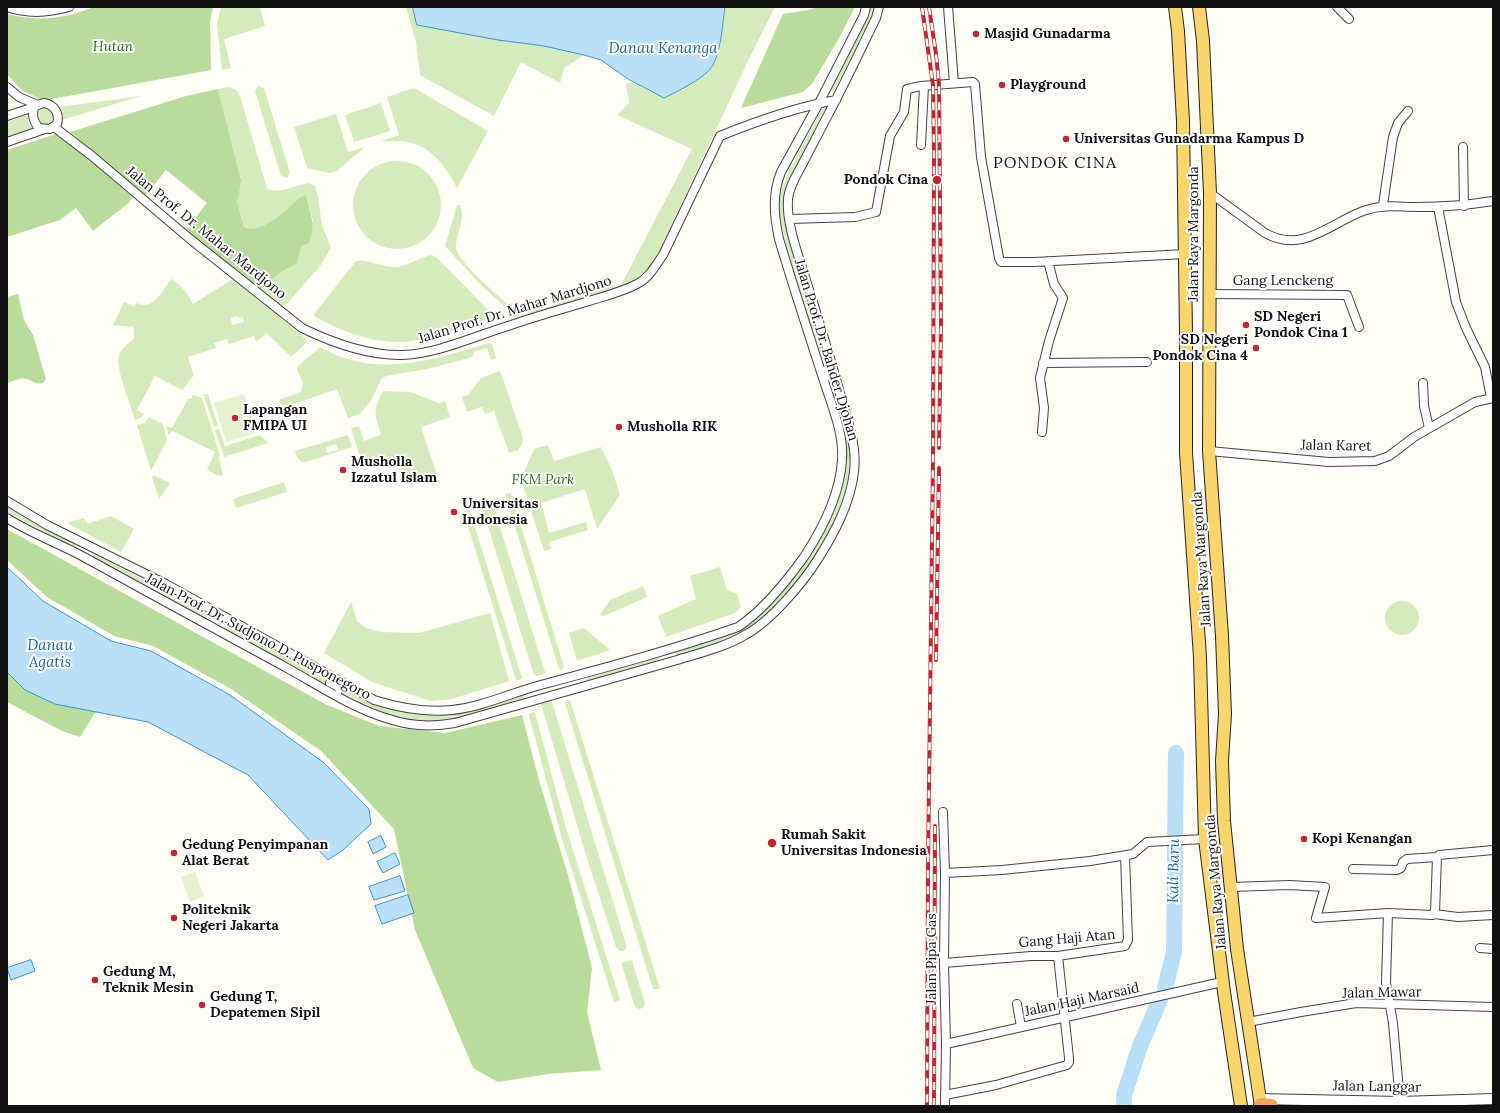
<!DOCTYPE html>
<html>
<head>
<meta charset="utf-8">
<style>
  body { margin:0 }
  #map { position:relative; width:1500px; height:1113px; overflow:hidden; background:#fffdf5; font-family:Lora,serif }
  canvas { display:block }
  .frame { position:absolute; inset:0; border:8px solid #111; pointer-events:none }
</style>
</head>
<body>
<div id="map">
<canvas width="1500" height="1113"></canvas>
<div class="frame"></div>
</div>
<script>
const context = document.querySelector('canvas').getContext('2d');
context.lineJoin = 'round';
function fill(path, color) {
  context.fillStyle = color;
  context.fill(path, 'evenodd');
}
function stroke(path, color, width, dash) {
  context.strokeStyle = color;
  context.lineWidth = width;
  context.lineCap = dash ? 'butt' : 'round';
  context.setLineDash(dash || []);
  context.stroke(path);
}
function write(font, color, halo, rows, align = 'center') {
  context.font = font + ' Lora,serif';
  context.lineWidth = 4;
  context.setLineDash([]);
  context.textBaseline = 'middle';
  context.strokeStyle = halo;
  context.fillStyle = color;
  for (const [text, x, y, turn = 0] of rows) {
    context.save();
    context.translate(x, y);
    context.rotate((+turn || 0) * Math.PI / 180);
    context.textAlign = isNaN(turn) ? turn : align;
    if (halo) context.strokeText(text, 0, 0);
    context.fillText(text, 0, 0);
    context.restore();
  }
}
fill(new Path2D(`
  M221 7H260L265 26 224 39 231 68 222 70 217 23Z
  M406 7H413L418 25 498 40 544 46 584 55 564 68 560 83 521 62 494 116 420 75 416 42Z
  M725 7H775L747 63 659 252 650 267 629 285 522 316H515L480 284 445 246 457 205H460C466 220 456 233 456 247 455 261 509 305 521 315L595 292 602 280 616 287 621 285 692 149 617 115 629 103 626 84 631 82 664 98 688 85 720 47Z
  M871 7H876L873 18 836 90 833 91 832 88 868 16Z
  M258 86 264 88 290 173 287 178 281 176 255 91Z
  M229 87 236 90 240 96 267 188C277 195 297 185 309 183L315 186C319 197 319 206 321 218 322 228 328 238 331 248L320 266 286 305 279 306 260 291 281 272 297 264 301 246 313 221 307 198H299C287 209 262 235 244 227L237 201 239 196 241 179 218 89Z
  M414 88 488 131 457 188C445 165 430 144 402 141 395 141 388 142 381 141L399 135 387 97Z
  M141 96 62 120C64 114 63 111 59 107Z
  M381 103 390 131 354 142 345 115Z
  M827 105 828 106 787 185 784 195V206L801 276 837 395 835 397 832 395 830 387 787 250 781 222 779 204 781 190 789 171 824 106Z
  M37 117a8 8 0 1 1 16 0a8 8 0 1 1-16 0Z
  M336 114 348 152 365 147 337 171 330 173 325 172 307 168 294 127Z
  M29 115 28 122 34 130 7 138V122Z
  M353 205a44 44 0 1 1 88 0a44 44 0 1 1-88 0Z
  M432 255 437 258 493 315 490 318C463 327 433 340 404 342 372 343 342 332 314 316V314L356 261C369 259 382 268 396 267 409 266 420 257 432 255Z
  M236 277 251 294 306 339V343L291 357 267 333 256 342 254 336 229 344 227 339 214 343 216 348 188 357 194 375 182 390 155 376 137 410 144 414 141 418 135 420C131 405 115 369 119 355 122 348 128 343 134 339V327L113 325 124 302 134 307 136 303C154 311 162 291 171 279 181 284 188 294 193 304ZM238 316 239 318 243 317 244 322 232 325 231 318Z
  M488 343 492 344 496 358 491 360 487 348 474 352 473 357 427 369 386 376 381 379 372 399 360 414 348 418 337 389 282 408 279 400 301 392 303 383 297 369V367L320 347C376 379 431 361 488 343Z
  M500 371 522 435 523 442 518 450 509 453 494 411 485 414 482 407 467 412 462 397 468 395 481 378Z
  M383 391 410 392 439 403 445 401 450 417 421 427 437 475 428 477 365 460 360 457 351 428 359 426 364 441 381 435C375 413 372 412 383 391Z
  M208 394 218 426 214 427 204 396 202 395Z
  M193 395 202 398 220 456 219 458 223 475 219 476 207 470 215 452 172 431 169 436 166 426 172 428 188 399H191Z
  M839 406 840 407C846 424 851 440 852 457 852 463 850 470 850 475 842 527 807 573 771 609 764 616 756 624 748 629 726 643 702 649 677 656L676 655 675 652 677 651C696 643 719 641 738 631 753 622 764 610 776 597 811 560 840 516 846 464 848 445 840 425 836 407Z
  M149 417 163 424 167 440 151 471 137 425 145 423Z
  M219 429 225 446 260 435 268 443 224 457 215 430Z
  M348 435 352 447 306 462H301L297 457 295 451ZM336 444 338 450 327 453 326 447Z
  M548 445 554 461 601 447 612 470 620 495 597 529 585 489 541 503 549 533 586 522 588 530 549 542 551 549 544 551 521 479 534 449Z
  M153 475 170 483 159 499 152 477Z
  M284 482 287 492 236 508 233 499Z
  M511 493 564 667 561 670 559 669 505 494Z
  M492 501 545 672 544 674 537 676 534 675 481 504Z
  M7 506 31 521 74 543 77 548 75 549 10 513 7 512Z
  M469 508 522 678 518 681 516 680 463 510Z
  M111 516 134 529 121 552 67 523 84 518 87 524Z
  M92 554 106 560 207 614V617L205 618 168 600 91 557Z
  M720 567 727 590 737 594 741 607 735 613 666 637 658 616 696 599 690 576Z
  M643 586 647 597 604 616 600 615 610 600Z
  M1385 618a17 17 0 1 1 34 0a17 17 0 1 1-34 0Z
  M351 602 357 621 366 628 382 632 419 633 490 613 509 681 452 699 431 701 372 682 324 653Z
  M225 625 355 695 386 709 424 715H440L479 708 523 695 525 698 464 717 447 720 424 721 386 714 350 697 224 630 223 628Z
  M584 628 610 650 577 661 569 633Z
  M659 657 660 659 657 661 588 682 586 680 588 677Z
  M551 699 626 944V949L623 951H620L616 947 612 935 586 855 541 704V702Z
  M570 700 660 989H653L565 703V701Z
  M533 712 535 713 566 828 620 1000 614 1002 562 839 529 715V714Z
  M632 960 645 1004 643 1008 639 1009 635 1007 621 963Z`), '#d5ebbd');
fill(new Path2D(`
  M93 7H213L210 21 211 70 41 101C35 95 28 94 21 89 16 85 12 79 7 74V14C36 22 66 19 93 7Z
  M817 7H855L838 40 812 84 803 92 741 108 783 14 809 10Z
  M218 89 241 180 239 196 237 201 244 227C262 235 287 209 299 198L305 196 307 198C311 219 316 222 309 243L301 246 297 264 281 272 260 291 186 230 207 203 166 170 145 196 70 132 186 96Z
  M56 134 101 168 108 176 133 198 129 201 130 202 93 231 76 208 60 220 7 237V150Z
  M18 294 24 320 33 335 46 379 43 383C36 385 33 381 27 379 20 377 13 381 7 383V297Z
  M7 529 325 704 379 726 445 733 522 715 540 784 568 875 592 968 587 1012 601 1070 548 1074 498 1082 473 1068 415 930 394 829 321 751 231 689 153 646 114 636 47 597 7 560Z
  M7 672 25 690 55 704 96 711 80 737 62 731 7 702Z`), '#b9dc9c');
fill(new Path2D(`
  M244 394 257 433 226 442 214 403Z
  M195 872 204 896 190 902 181 877Z`), '#e6f2cf');
const water = new Path2D(`
  M413 7H725C722 26 722 47 713 65 707 77 676 92 664 98L628 79 601 60 584 55 544 46 498 40 417 25Z
  M7 567 43 601 111 641 151 651 230 695 323 762 369 809 371 824 343 850 328 860 248 775 148 722 55 704 25 690 7 672Z
  M381 836 386 847 373 854 368 842Z
  M395 853 400 864 383 873 377 862Z
  M400 876 405 891 374 900 369 887Z
  M408 895 414 913 382 924 375 906Z
  M31 960 35 971 11 980 7 968Z`);
fill(water, '#b9e0f7');
stroke(water, '#3f96cf', 1);
stroke(new Path2D(`
  M1165 988 1174 952 1176 753
  M1124 1106V1095L1140 1046 1160 1000`), '#b9e0f7', 16);
const pedestrian = new Path2D(`
  M823 379 829 377 826 369 833 367
  M332 676 329 683 340 689 336 696`);
const minor = new Path2D(`
  M7 7C27 14 48 13 69 7
  M948 7 954 83
  M1337 7 1349 19
  M7 87 19 97 38 105
  M44 103C55 105 60 114 57 124L50 129 39 128C33 121 32 116 34 107L38 105Z
  M7 116 34 107
  M54 127 92 156 190 239 302 328C333 343 368 356 403 355 437 354 478 335 511 325 537 316 563 309 589 301 605 296 622 292 637 284 649 278 656 265 663 255L720 136C757 121 796 107 836 100
  M7 142 45 129
  M921 145 924 86
  M1463 147 1464 206
  M1210 193 1265 233C1304 255 1332 221 1366 210 1384 204 1400 207 1417 207 1443 207 1468 205 1493 201
  M1383 205 1393 137 1398 123 1408 111
  M1438 207 1456 302 1466 328 1485 367 1491 398
  M790 219 855 217 876 212 890 136 904 112 907 89 921 86 973 82 975 84 981 157 999 258 1001 262H1035L1185 254
  M1209 294 1347 295 1359 327
  M1043 363 1147 362
  M1423 383 1424 406 1429 428
  M1042 432 1044 408 1040 378 1049 341 1063 298 1054 284 1048 261
  M1209 451 1329 462 1375 461 1389 456 1414 437 1475 402 1493 398
  M7 501 47 525 166 584 374 700C400 708 425 713 452 710 481 707 509 694 537 686 604 668 672 650 738 627 764 610 786 582 804 557 823 528 840 495 842 460 844 432 831 404 823 378 808 332 793 286 779 239 774 216 772 194 781 172L819 103 864 15 866 7
  M7 518C30 533 58 543 82 556 126 580 169 604 212 627 237 641 262 654 287 668 320 686 352 708 389 719 410 726 433 727 455 723L677 660C700 653 725 647 745 635 770 622 803 583 818 559 835 532 850 504 854 472 857 447 849 424 842 401 831 359 818 318 805 277 798 255 786 222 788 199 789 186 798 173 804 161 812 146 819 132 827 117 844 85 860 51 876 18L879 7
  M943 812 945 873 944 963 946 1044 945 1106
  M1353 869 1397 870 1401 868 1403 862 1407 859 1437 857
  M945 873 1002 870 1090 861 1133 854 1147 842 1205 839
  M1231 887 1289 885 1325 887 1316 918 1388 913 1433 915 1435 913 1437 857 1439 855 1493 850
  M1388 913 1386 983 1393 1023 1400 1102
  M1434 914 1458 917 1493 915
  M1480 948 1493 949
  M944 963 1031 956H1058L1125 946 1128 940 1125 856
  M1017 1004 1021 1027
  M1248 1022 1301 1012 1356 1003 1493 1007
  M946 1044 1222 982
  M945 1095 996 1085 1067 1065 1069 1062V1058L1058 956`);
const tertiary = new Path2D(`
  M1260 1099 1400 1102 1493 1099`);
const primary = new Path2D(`
  M1175 7 1178 31 1183 121 1186 334V453L1200 657 1205 839 1224 992 1241 1106
  M1199 7 1203 41 1210 193 1209 451 1222 636 1225 714 1222 761 1224 821 1237 949 1261 1106`);
const motorway = new Path2D(`
  M1261 1105 1271 1106`);
stroke(pedestrian, '#444', 8);
stroke(minor, '#444', 10);
stroke(tertiary, '#444', 12);
stroke(primary, '#222', 14);
stroke(motorway, '#222', 16);
stroke(pedestrian, '#fff', 6);
stroke(minor, '#fff', 8);
stroke(tertiary, '#fff', 10);
stroke(primary, '#f9d66b', 12);
stroke(motorway, '#f5a25d', 14);
const rail = new Path2D(`
  M922 7 933 85 934 157 933 461 928 868 927 1106
  M929 7 936 54 939 84 941 323 939 448
  M936 660 939 468
  M934 1106 935 826`);
stroke(rail, '#c4262e', 4);
stroke(rail, '#fff', 2.5, [8]);
for (const [x, y, r, color] of [
  [976,34,4,"#c4262e"],
  [1002,85,4,"#c4262e"],
  [1066,139,4,"#c4262e"],
  [937,180,5,"#c4262e"],
  [1246,325,4,"#c4262e"],
  [1256,348,4,"#c4262e"],
  [235,418,4,"#c4262e"],
  [619,427,4,"#c4262e"],
  [343,470,4,"#c4262e"],
  [454,512,4,"#c4262e"],
  [1304,839,4,"#c4262e"],
  [772,843,5,"#c4262e"],
  [174,853,4,"#c4262e"],
  [174,918,4,"#c4262e"],
  [95,980,4,"#c4262e"],
  [202,1005,4,"#c4262e"]
]) {
  const dot = new Path2D();
  dot.arc(x, y, r, 0, 2 * Math.PI);
  context.fillStyle = color;
  context.fill(dot);
  stroke(dot, '#fff', 1.5);
}
write('bold 14px', '#111', '#fff', [
  ["Masjid Gunadarma",984,34],
  ["Playground",1010,85],
  ["Universitas Gunadarma Kampus D",1074,139],
  ["Pondok Cina",928,180,"right"],
  ["SD Negeri",1254,317],
  ["Pondok Cina 1",1254,333],
  ["SD Negeri",1248,340,"right"],
  ["Pondok Cina 4",1248,356,"right"],
  ["Lapangan",243,410],
  ["FMIPA UI",243,426],
  ["Musholla RIK",627,427],
  ["Musholla",351,462],
  ["Izzatul Islam",351,478],
  ["Universitas",462,504],
  ["Indonesia",462,520],
  ["Rumah Sakit",781,835],
  ["Universitas Indonesia",781,851],
  ["Kopi Kenangan",1312,839],
  ["Gedung Penyimpanan",182,845],
  ["Alat Berat",182,861],
  ["Politeknik",182,910],
  ["Negeri Jakarta",182,926],
  ["Gedung M,",103,972],
  ["Teknik Mesin",103,988],
  ["Gedung T,",210,997],
  ["Depatemen Sipil",210,1013]
], 'left');
write('italic 14px', '#2f6b1f', '#fff', [
  ["Hutan",113,47],
  ["FKM Park",543,480]
]);
write('14px', '#111', '#fff', [
  ["Jalan Prof. Dr. Mahar Mardjono",206,233,39],
  ["Jalan Raya Margonda",1194,234,-90],
  ["Gang Lenckeng",1283,281],
  ["Jalan Prof. Dr. Mahar Mardjono",515,310,-17],
  ["Jalan Prof. Dr. Bahder Djohan",826,350,73],
  ["Jalan Karet",1336,446,1],
  ["Jalan Raya Margonda",1202,559,-94],
  ["Jalan Prof. Dr. Sudjono D. Pusponegoro",258,637,28],
  ["Jalan Raya Margonda",1216,882,-95],
  ["Gang Haji Atan",1067,939,-5],
  ["Jalan Pipa Gas",932,959,-90],
  ["Jalan Mawar",1382,993,-1],
  ["Jalan Haji Marsaid",1082,1000,-12],
  ["Jalan Langgar",1377,1087,1]
]);
write('italic 15px', '#1768a6', '#fff', [
  ["Danau Kenanga",663,49],
  ["Danau",50,646],
  ["Agatis",50,663],
  ["Kali Baru",1174,871,-89]
]);
context.letterSpacing = '1px';
write('16px', '#111', '#fff', [
  ["PONDOK CINA",1055,163]
]);
context.letterSpacing = '0px';
</script>
</body>
</html>
